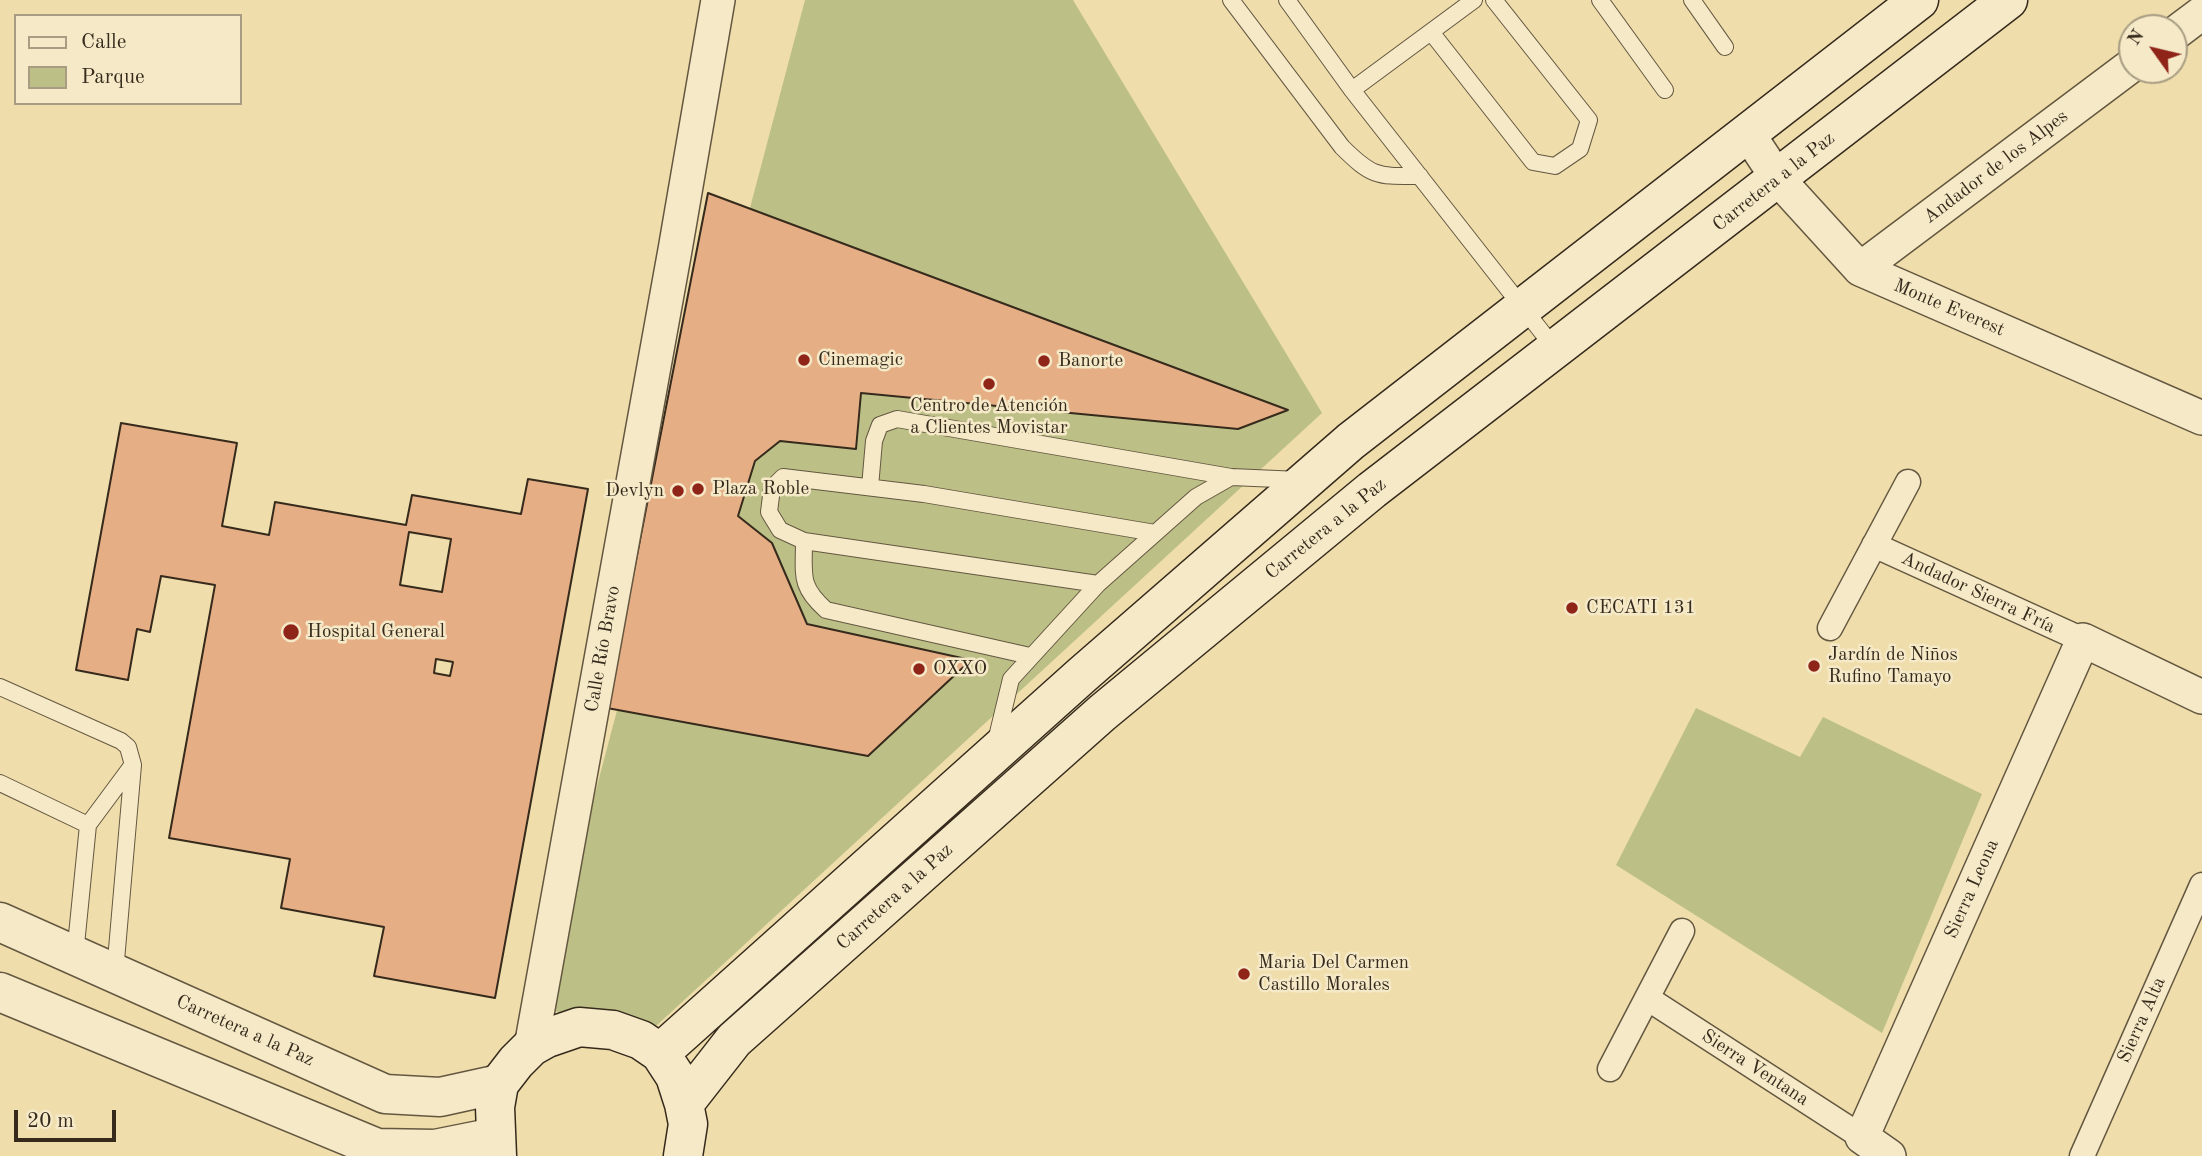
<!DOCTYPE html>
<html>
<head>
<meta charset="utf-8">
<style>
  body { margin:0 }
  #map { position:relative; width:2202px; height:1156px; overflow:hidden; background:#efddab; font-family:"Old Standard TT",serif }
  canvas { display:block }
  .legend { position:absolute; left:14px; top:14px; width:228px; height:91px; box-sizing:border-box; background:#f5e9c8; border:2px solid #a89d83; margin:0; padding:9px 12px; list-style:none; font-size:21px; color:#352a1c }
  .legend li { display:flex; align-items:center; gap:14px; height:35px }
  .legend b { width:35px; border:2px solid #a89d83 }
  .north { position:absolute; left:2118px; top:14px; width:70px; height:70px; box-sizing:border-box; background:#f5e9c8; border:2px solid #a89d83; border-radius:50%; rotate:304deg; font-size:19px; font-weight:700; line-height:28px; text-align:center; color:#352a1c }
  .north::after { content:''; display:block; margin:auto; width:24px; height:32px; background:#8f2418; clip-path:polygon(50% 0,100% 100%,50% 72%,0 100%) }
  .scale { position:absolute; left:14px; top:1110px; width:102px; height:32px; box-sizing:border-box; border:4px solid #352a1c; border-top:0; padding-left:9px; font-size:21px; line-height:24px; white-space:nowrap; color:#352a1c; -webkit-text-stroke:5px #f5e9c8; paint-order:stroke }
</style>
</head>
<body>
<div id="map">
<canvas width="2202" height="1156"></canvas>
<ul class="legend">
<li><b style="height:9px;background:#f5e9c8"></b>Calle</li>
<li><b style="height:19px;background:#bcc087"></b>Parque</li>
</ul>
<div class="north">N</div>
<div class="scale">20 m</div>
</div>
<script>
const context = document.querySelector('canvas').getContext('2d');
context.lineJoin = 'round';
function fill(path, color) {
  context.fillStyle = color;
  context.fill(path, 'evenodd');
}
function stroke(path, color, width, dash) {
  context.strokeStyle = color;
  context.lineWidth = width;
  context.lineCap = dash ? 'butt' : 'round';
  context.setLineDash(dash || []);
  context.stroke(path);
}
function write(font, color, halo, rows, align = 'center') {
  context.font = font + ' "Old Standard TT",serif';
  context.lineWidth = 5;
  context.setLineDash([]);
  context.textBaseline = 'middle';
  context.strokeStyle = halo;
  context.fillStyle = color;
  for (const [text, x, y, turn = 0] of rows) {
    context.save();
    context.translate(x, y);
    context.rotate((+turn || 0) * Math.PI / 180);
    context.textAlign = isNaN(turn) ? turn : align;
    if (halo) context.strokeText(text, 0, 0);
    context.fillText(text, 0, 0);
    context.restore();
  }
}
fill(new Path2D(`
  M805 0H1073L1322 413 656 1026 538 1009Z
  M1696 708 1800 757 1823 717 1982 794 1882 1033 1616 865Z`), '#bcc087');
const building = new Path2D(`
  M708 193 1288 410 1238 429 861 393 856 449 780 441 755 461 738 516 772 543 807 624 971 660 868 756 607 708Z
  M121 423 237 443 222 526 269 535 275 502 406 525 412 495 521 514 528 479 588 489 495 998 374 976 384 927 281 908 290 859 169 838 215 585 161 576 150 632 137 629 128 680 76 670ZM409 532 451 539 442 592 400 585ZM436 659 453 662 450 676 434 673Z`);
fill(building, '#e6ae85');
stroke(building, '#352a1c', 2);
const service = new Path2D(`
  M1231 0 1342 147C1373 178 1378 176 1420 176
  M1287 0 1352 90 1556 350
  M1600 0 1665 90
  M1692 0 1725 47
  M1431 32 1533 162 1555 166 1580 149 1589 120 1494 0
  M1352 90 1474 0
  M870 487 874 441 880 425 897 419 1231 477
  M804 541C804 575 799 586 826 610L1030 656
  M1098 584 804 541 780 530 769 512 772 488 783 477 924 494 1155 533
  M0 687 121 741 128 747 133 765 115 972
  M996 741 1011 679 1098 584 1196 497 1231 477 1300 480
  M0 783 88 825
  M75 955 88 825 131 767`);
const pedestrian = new Path2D(`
  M1874 545 2083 640
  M1830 628 1908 482
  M1647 998 1862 1137
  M1610 1069 1682 931
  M2082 1156 2202 885`);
const minor = new Path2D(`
  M2174 34 2202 13
  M1747 132 1778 179 1860 269 2202 418
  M1860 269 2132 65
  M531 1047 675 250 718 0
  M1889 1156 1862 1137 2083 640 2202 697`);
const tertiary = new Path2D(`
  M0 922 385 1094 440 1097 499 1084
  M0 992 377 1148 435 1149 495 1137`);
const secondary = new Path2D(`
  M660 1053 1082 675 1351 441 1919 0
  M684 1104 734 1040 1102 713 1372 490 2008 0
  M497 1156 495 1107 499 1084 516 1062 531 1047 547 1038 579 1027 613 1030 641 1040 660 1053 675 1076 684 1104 688 1124 683 1156`);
stroke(service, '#645740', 18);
stroke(pedestrian, '#645740', 27);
stroke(minor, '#645740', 36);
stroke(tertiary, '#645740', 41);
stroke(secondary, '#352a1c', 41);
stroke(service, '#f5e9c8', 16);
stroke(pedestrian, '#f5e9c8', 24);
stroke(minor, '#f5e9c8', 33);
stroke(tertiary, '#f5e9c8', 38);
stroke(secondary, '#f5e9c8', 38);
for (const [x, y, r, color] of [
  [804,360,7,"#8f2418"],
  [1044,361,7,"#8f2418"],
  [989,384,7,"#8f2418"],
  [698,489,7,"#8f2418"],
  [678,491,7,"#8f2418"],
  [1572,608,7,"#8f2418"],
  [291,632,9,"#8f2418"],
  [1814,666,7,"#8f2418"],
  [919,669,7,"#8f2418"],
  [1244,974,7,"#8f2418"]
]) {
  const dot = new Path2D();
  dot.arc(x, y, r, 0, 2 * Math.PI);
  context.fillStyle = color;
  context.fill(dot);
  stroke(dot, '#f5e9c8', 2.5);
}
write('19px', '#352a1c', '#f5e9c8', [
  ["Andador de los Alpes",1996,167,-37],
  ["Carretera a la Paz",1774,182,-38],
  ["Monte Everest",1949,308,23],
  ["Carretera a la Paz",1326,529,-39],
  ["Andador Sierra Fría",1978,593,25],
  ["Calle Río Bravo",603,649,-80],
  ["Sierra Leona",1972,889,-66],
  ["Carretera a la Paz",895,897,-42],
  ["Sierra Alta",2142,1020,-66],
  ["Carretera a la Paz",245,1031,24],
  ["Sierra Ventana",1755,1068,33]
]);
write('19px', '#352a1c', '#f5e9c8', [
  ["Cinemagic",818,360],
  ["Banorte",1058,361],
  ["Centro de Atención",989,406,"center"],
  ["a Clientes Movistar",989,428,"center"],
  ["Plaza Roble",712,489],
  ["Devlyn",664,491,"right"],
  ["CECATI 131",1586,608],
  ["Hospital General",307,632],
  ["Jardín de Niños",1828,655],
  ["Rufino Tamayo",1828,677],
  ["OXXO",933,669],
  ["Maria Del Carmen",1258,963],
  ["Castillo Morales",1258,985]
], 'left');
</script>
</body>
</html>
